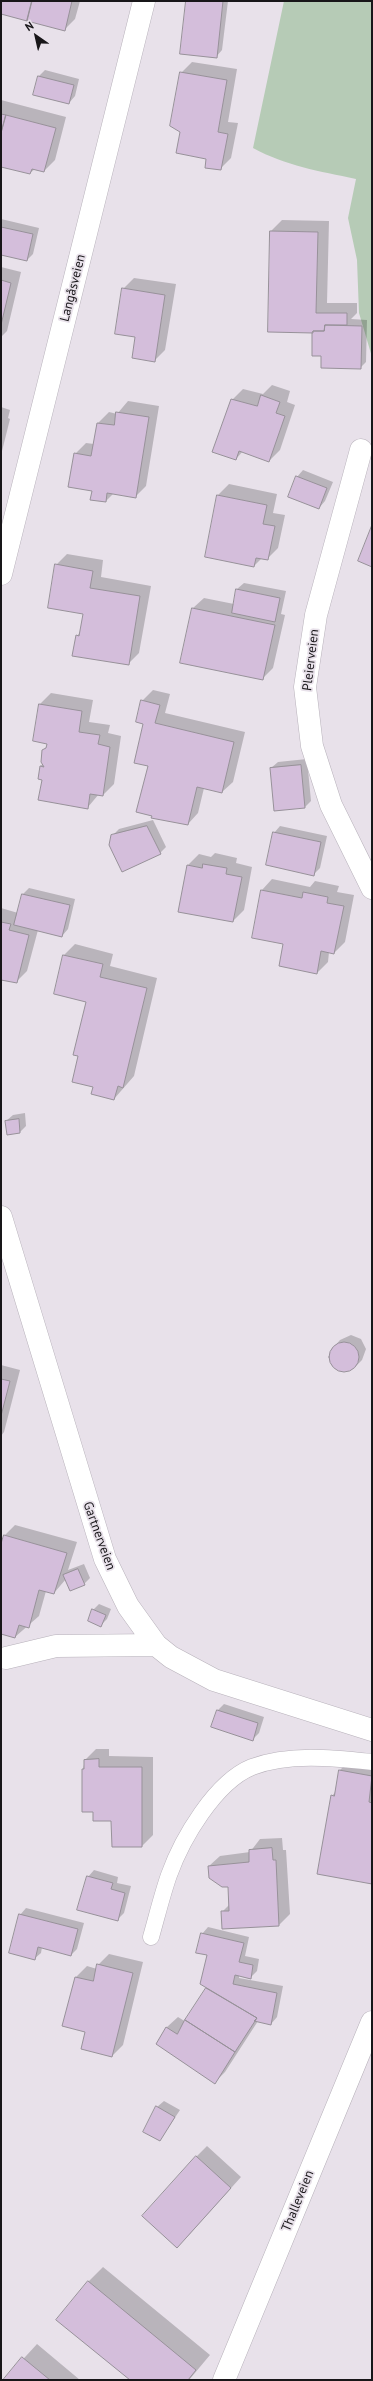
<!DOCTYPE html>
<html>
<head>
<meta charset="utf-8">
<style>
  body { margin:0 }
  #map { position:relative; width:373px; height:2381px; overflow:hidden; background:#e8e1ea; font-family:"PT Sans",sans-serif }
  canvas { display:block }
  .frame { position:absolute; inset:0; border:2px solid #181619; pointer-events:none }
  .north { position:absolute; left:16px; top:16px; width:40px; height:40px; -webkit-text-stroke:3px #e8e1ea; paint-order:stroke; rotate:326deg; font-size:11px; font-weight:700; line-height:16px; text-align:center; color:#181619 }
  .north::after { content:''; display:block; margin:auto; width:14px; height:18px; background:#181619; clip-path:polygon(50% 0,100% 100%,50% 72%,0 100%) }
</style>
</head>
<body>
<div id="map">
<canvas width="373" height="2381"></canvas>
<div class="frame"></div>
<div class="north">N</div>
</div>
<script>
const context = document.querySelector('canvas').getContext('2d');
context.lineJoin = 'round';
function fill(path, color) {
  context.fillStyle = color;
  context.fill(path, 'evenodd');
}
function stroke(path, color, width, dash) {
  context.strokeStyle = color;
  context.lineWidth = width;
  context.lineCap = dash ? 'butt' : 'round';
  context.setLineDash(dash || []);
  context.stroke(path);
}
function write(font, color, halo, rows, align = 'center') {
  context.font = font + ' "PT Sans",sans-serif';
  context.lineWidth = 3.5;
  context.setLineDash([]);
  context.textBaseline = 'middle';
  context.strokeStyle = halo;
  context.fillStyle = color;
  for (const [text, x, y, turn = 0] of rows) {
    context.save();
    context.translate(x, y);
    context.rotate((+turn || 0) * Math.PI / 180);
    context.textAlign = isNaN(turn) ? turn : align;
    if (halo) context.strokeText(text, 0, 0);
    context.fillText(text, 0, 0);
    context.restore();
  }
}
fill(new Path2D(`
  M284 1H372V357L359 313 357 260 348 218 356 179C319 171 286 166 253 148Z`), '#b6cbb6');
fill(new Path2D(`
  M1 1H80L75 19 64 30 1 12Z
  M187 1H228L222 50 216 57Z
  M192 62 237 69 228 122 238 123 231 158 220 169 181 131V73Z
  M45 70 79 79 75 96 69 103 39 76Z
  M1 100 66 117 55 160 44 171 35 169 30 173 1 166Z
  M1 219 39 228 33 254 27 260 1 254Z
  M282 220 329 221 327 303H357V313L351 319 367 320 366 362 360 368 322 355 314 332 271 231Z
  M1 267 21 272 7 331 1 337Z
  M134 278 176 284 165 350 154 361 137 336 123 289Z
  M272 385 290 391 287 402 295 405 280 450 269 461 243 451 236 459 232 400 243 389 263 394Z
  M128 401 159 406 146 486 135 497 114 493 106 501 93 490 75 454 86 443 94 444 98 423 109 412 117 414Z
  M1 407 10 410 8 418 10 419 1 455Z
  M303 470 333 482 325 501 319 508 297 477Z
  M229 484 277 494 273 513 285 515 278 548 267 559 262 558 254 566 218 495Z
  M67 554 103 560 101 577 151 586 139 653 128 664 77 636 81 631 84 613 56 565Z
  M244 583 286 591 281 614 285 615 273 668 262 679 193 608 204 598 234 604 237 589Z
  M153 690 170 694 165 713 245 732 233 782 222 792 204 788 198 813 188 824 144 723 142 701Z
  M51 693 93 700 89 722 110 725 108 733 121 736 114 784 103 795 99 794 88 807 43 779 40 766 43 764V750L48 746 40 704Z
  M307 759 311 801 305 807 271 768 278 762Z
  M153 820 166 847 160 853 112 836 119 829Z
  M280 826 327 836 320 868 313 875 274 833Z
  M215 853 237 858 236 863 252 867 244 910 233 921 188 865 199 854 211 857Z
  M272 879 310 887 315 881 339 886 337 892 354 895 345 942 334 953 329 952 328 962 317 973 284 943 253 937 262 890Z
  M29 888 75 899 68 929 62 936 38 930 27 971 16 982 4 979 1 982V908L18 913 23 894Z
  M75 944 113 954 110 966 157 978 134 1076 114 1099 94 1087 79 1056 87 1001 55 994 64 955Z
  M25 1113 26 1126 20 1132 6 1121 13 1115Z
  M351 1335 361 1339 366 1349 362 1360 355 1367 345 1371 334 1367 330 1357 334 1347 340 1340Z
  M1 1365 20 1370 4 1432 1 1436Z
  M15 1525 77 1542 68 1570 84 1564 90 1578 84 1584 66 1579 54 1593 46 1591 39 1616 15 1637 1 1633V1549L5 1535Z
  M99 1604 111 1609 107 1619 101 1625 93 1610Z
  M224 1704 264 1717 259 1733 252 1740 218 1710Z
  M96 1749H109V1756L153 1757V1835L142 1846 112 1820 94 1811H83V1769L85 1760Z
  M350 1760 372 1764V1883L332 1796 336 1791 339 1771Z
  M282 1838 283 1850H286L290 1914 279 1925 222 1912 230 1904 229 1886 209 1866 220 1856 250 1852 260 1839Z
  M94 1870 118 1877 117 1883 131 1886 124 1913 117 1920 88 1877Z
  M26 1908 84 1923 77 1949 71 1955 42 1947 41 1953 34 1959 20 1915Z
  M208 1927 249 1937 245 1956 259 1959 257 1971 250 1978 239 1975V1978L283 1986 277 2017 271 2024 258 2021 225 2072 215 2082 157 2043 167 2027 178 2017 186 2022 208 1987V1954L202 1934Z
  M109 1954 143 1962 123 2045 112 2056 87 2032 63 2025 76 1977 87 1966 97 1969 98 1965Z
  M164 2101 180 2110 160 2140 157 2107Z
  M207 2146 241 2177 188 2236 196 2157Z
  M103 2267 210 2355 189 2380H131L88 2282Z
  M37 2344 80 2380H4Z`), '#0003');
const building = new Path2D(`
  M1 1H32L27 21 1 14Z
  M32 1H72L65 31 27 21Z
  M186 1H223L217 58 180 54Z
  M180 72 227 80 218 132 228 134 221 170 205 168 206 159 176 153 180 132 170 126Z
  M38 76 74 85 69 104 33 95Z
  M1 114 6 115 1 133Z
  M6 115 56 128 44 172 32 169 30 174 1 167V133Z
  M1 227 33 234 27 261 1 255Z
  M270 231 318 232 316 313H347V325H325L324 331H313V333L268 332Z
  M1 280 11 283 1 325Z
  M122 288 165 295 155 362 132 358 135 337 115 334Z
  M325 325 362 326 361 369 321 368V356H312V333L313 331H324Z
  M261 395 280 402 276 413 285 416 269 462 239 451 236 460 212 452 231 399 257 406Z
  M116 412 149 417 136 498 107 493 106 502 90 500 92 491 68 487 74 453 91 456 97 423 114 425Z
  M296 476 327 488 319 509 288 497Z
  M217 495 267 505 263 524 275 526 268 560 256 558 254 567 205 557Z
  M372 525V567L358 561Z
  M55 564 93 571 90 588 140 596 129 665 72 656 76 635 79 636 83 614 48 608Z
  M236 589 280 598 275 622 232 613Z
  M192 608 275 625 263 680 180 663Z
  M141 700 160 705 155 723 234 742 222 793 197 787 188 825 151 818 152 816 136 812 148 766 134 763 143 724 136 722Z
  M39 704 82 711 79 732 100 735 98 744 110 747 103 796 90 794 88 809 38 800 42 780 38 779 40 766 44 767 41 762 42 750 46 748 47 744 33 741Z
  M301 765 305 808 274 811 270 768Z
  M147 826 161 854 122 872 109 845 111 835Z
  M273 832 321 842 314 876 266 865Z
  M203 864 227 868 226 874 242 877 233 922 178 912 187 865 202 868Z
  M261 890 302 898 303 892 328 897 327 903 344 906 334 954 321 951 317 974 279 966 283 944 252 938Z
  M22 894 70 905 62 937 14 925Z
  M1 922 11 924 9 930 29 935 17 983 1 980Z
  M63 955 103 964 100 977 147 988 123 1088 118 1086 114 1100 91 1094 93 1087 72 1082 78 1056 73 1055 86 1002 54 994Z
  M19 1119 20 1133 7 1135 5 1121Z
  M329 1357a15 15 0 1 1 30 0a15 15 0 1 1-30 0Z
  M1 1379 10 1381 1 1416Z
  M4 1535 67 1553 54 1594 39 1590 29 1628 19 1625 15 1638 1 1634V1544Z
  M78 1569 85 1585 70 1591 63 1575Z
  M92 1609 106 1615 101 1627 88 1621Z
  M217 1710 258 1723 253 1741 211 1727Z
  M99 1759V1767H142V1847H112L111 1821H93V1812H82V1769H84V1760Z
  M339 1770 372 1776 369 1802 372 1803V1884L317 1874 331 1795 334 1796Z
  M272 1848 273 1860H276L279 1926 222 1929 221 1911H229L228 1887H222L209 1878 208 1866 249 1862V1850Z
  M87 1876 113 1883 111 1889 125 1893 118 1921 77 1910Z
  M19 1914 78 1929 71 1956 38 1947 35 1960 9 1953Z
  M201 1933 244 1943 239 1962 253 1965 251 1979 235 1975 233 1984 277 1993 271 2025 254 2021 257 2018 200 1984 207 1955 196 1953Z
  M97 1964 133 1973 112 2057 81 2049 85 2032 62 2026 75 1977 93 1981Z
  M206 1988 257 2018 235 2052 185 2020Z
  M185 2020 235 2052 215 2084 156 2044 166 2027 177 2034Z
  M156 2106 175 2117 160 2141 143 2132Z
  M196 2156 231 2188 177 2248 142 2216Z
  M88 2281 196 2370 188 2380H130L56 2320Z
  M22 2357 50 2380H3Z`);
fill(building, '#d4bedb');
stroke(building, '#979199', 1);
const lane = new Path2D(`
  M151 1937C157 1916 162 1895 169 1875 182 1839 215 1782 252 1767 289 1753 334 1758 372 1762`);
const street = new Path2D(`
  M361 450 316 615 305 687 312 746 331 805 372 888
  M1 574 144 1
  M1 1217 105 1559 128 1606 156 1645 171 1657 214 1680 372 1730
  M6 1658 56 1646 156 1645
  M224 2380 372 2022`);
stroke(lane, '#b7b1ba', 17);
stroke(street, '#b7b1ba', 23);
stroke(lane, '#fff', 16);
stroke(street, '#fff', 22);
write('13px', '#181619', '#e8e1ea', [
  ["Langåsveien",73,288,-76],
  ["Pleierveien",311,660,-83],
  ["Gartnerveien",99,1536,70],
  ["Thalleveien",298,2201,-68]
]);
</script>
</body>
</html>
